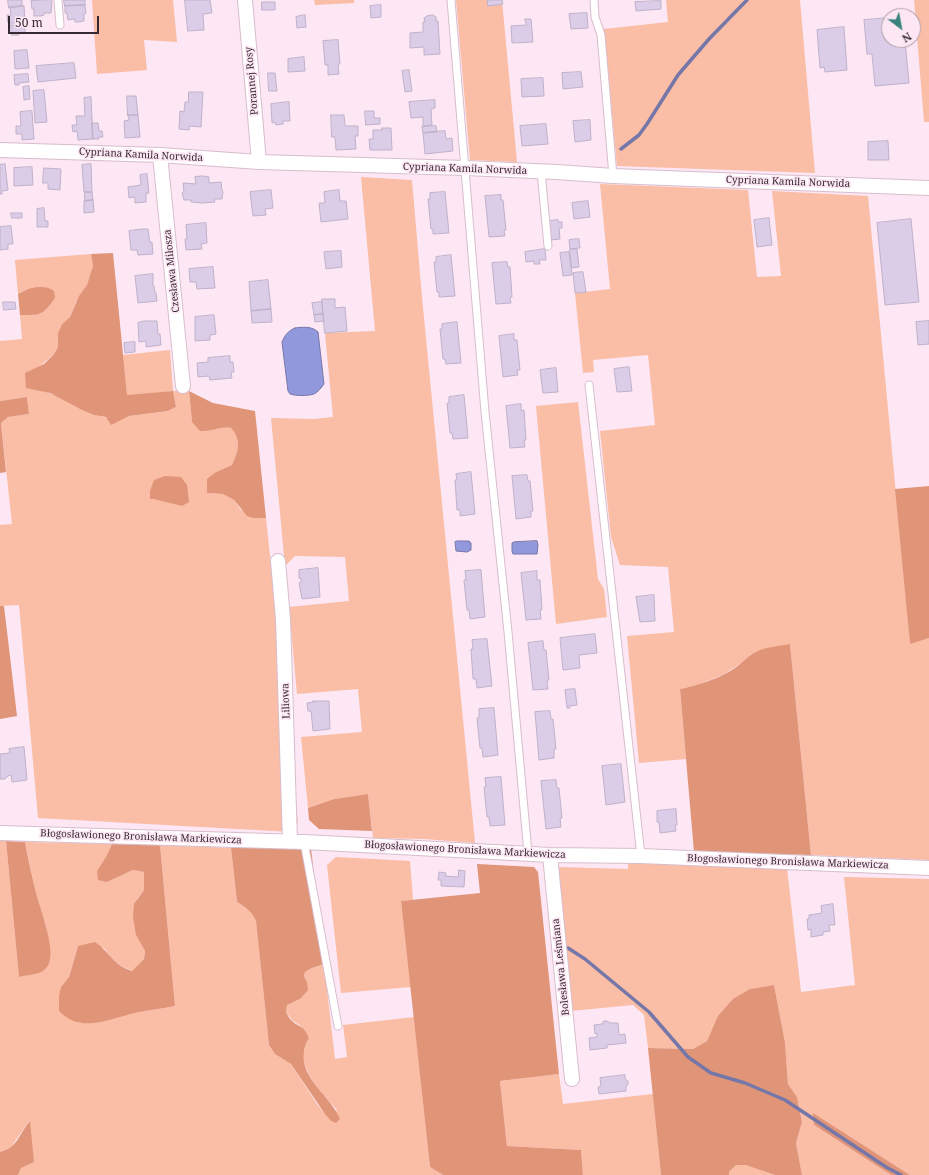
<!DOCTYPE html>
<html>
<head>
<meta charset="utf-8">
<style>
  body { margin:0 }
  #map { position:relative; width:929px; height:1175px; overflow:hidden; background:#fde7f4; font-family:"Noto Serif",serif }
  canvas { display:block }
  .north { position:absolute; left:881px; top:8px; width:40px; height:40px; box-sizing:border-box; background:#fde7f4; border:1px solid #ad9ba6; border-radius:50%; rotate:148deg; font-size:11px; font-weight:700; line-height:16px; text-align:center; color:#352a31 }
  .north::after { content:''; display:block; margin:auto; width:14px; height:18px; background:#3a827c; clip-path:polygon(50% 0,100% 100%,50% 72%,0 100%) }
  .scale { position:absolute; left:8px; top:16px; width:91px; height:18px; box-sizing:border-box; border:2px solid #352a31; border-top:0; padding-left:5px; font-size:12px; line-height:14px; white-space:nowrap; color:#352a31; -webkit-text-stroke:3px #fde7f4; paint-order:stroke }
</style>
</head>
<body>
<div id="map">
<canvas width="929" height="1175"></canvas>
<div class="north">N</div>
<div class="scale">50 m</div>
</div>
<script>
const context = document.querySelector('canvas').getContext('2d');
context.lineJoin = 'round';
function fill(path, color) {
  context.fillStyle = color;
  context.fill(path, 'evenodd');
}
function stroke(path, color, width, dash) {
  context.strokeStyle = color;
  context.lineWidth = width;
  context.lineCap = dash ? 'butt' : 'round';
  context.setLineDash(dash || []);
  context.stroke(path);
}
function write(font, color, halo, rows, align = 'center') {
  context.font = font + ' "Noto Serif",serif';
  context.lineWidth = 3.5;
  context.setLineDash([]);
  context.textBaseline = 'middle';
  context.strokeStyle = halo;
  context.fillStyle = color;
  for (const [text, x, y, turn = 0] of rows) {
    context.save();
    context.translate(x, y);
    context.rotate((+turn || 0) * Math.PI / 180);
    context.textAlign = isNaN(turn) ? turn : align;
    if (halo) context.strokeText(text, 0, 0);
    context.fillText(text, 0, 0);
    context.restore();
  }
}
fill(new Path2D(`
  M92 0H173L177 42 144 40 147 70 97 74Z
  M314 0H354V3L315 5Z
  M456 0H502L517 162 470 160Z
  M666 0H800L815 173 617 166 604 29 668 22Z
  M914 0H929V122H924Z
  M361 177 412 180 422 297 475 843 424 839 373 838 368 794 334 799 308 808 301 737 362 732 358 689 297 694 289 607 349 601 345 557 295 556 285 566 271 418 314 419 333 417 325 333 375 331Z
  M600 184 748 190 757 277 781 276 772 191 868 196 910 643 929 638V860L811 855 790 644 755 653 746 660 723 675 697 685 680 689 686 759 639 763 627 636 674 632 668 567 620 565 611 537 600 431 655 425 648 355 593 360 594 372 583 373 575 293 610 289Z
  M91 254 93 266 87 285 76 302 70 317 62 324 58 333V347L54 354 40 366 41 390C66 398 83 415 110 418 117 418 122 419 129 416L168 411 176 407 173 391 127 396 123 355 170 350 173 391H189L192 422 206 431 224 427 231 428C242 440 238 452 232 465L216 472 207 493 223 494 234 500 240 509 253 518H266L298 822 292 832 38 818 19 605 0 606V525L12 524 1 423 8 417 29 414 27 397 0 401V341L22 339 20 315C42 315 41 315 55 298L28 289 18 294 15 260Z
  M578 402 598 579 604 589 607 617 556 624 536 406Z
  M0 841H6L19 976 36 974 50 956 46 926 36 894 25 842 112 844 106 857 107 882 133 870 144 872V890L137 899 136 935 145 950 144 959 133 971C120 967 112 959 104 948L78 946 69 977 61 987 78 1023C98 1024 115 1017 135 1013 148 1010 162 1009 175 1006L160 845 231 848 237 902C245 907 252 911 256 920L269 1045 275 1054 291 1064 317 1104 331 1121 337 1110C324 1095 301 1073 304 1052 304 1048 307 1042 309 1038L301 1026 292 1020 286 1012 287 1005 300 999 307 982 304 976 305 972 312 968 324 964 335 1059 347 1057 343 1025 414 1017 430 1167 443 1175H18L21 1168 33 1162 29 1121 11 1147 0 1152Z
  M336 857 410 861 413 900 401 901 411 987 341 993 327 865Z
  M628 862 787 868 801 992 855 985 844 877 929 879V1175H910L814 1114V1125L891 1175H802L796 1143 802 1122 797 1097 788 1084 785 1042 774 985 750 989 712 1030 707 1041 693 1049 648 1048 644 1015 633 1005 571 1011 556 867 628 869Z
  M559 1074 563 1104 653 1094 661 1175H583L581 1150 507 1146 500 1081Z
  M746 1164 775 1175H729V1172L736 1165Z`), '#fabda6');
fill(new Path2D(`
  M113 253 127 395 173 391 176 407 168 411 129 416 111 425 106 417 94 415 82 410 50 393 26 388 25 373 44 364 54 354 58 347V333L62 324 70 317 79 296 87 285 90 275 93 266 91 254Z
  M37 287C44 287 49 287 54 291L55 298C42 316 41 315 20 315L18 294 28 289Z
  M189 391 213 403 255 411 266 518H253L247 516 234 500 223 494 207 493V479L216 472 232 465C238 452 242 440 231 428 221 426 211 432 200 431L192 422Z
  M27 397 29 414 8 417 1 423 6 472 0 473V401Z
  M165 476 181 477 187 485 189 502 182 506 154 499H150V491L154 480Z
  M929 486V638L910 644 895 489Z
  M0 606H4L17 716 0 719Z
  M790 644 811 855 694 852 680 689C698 685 716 680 732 670 740 665 746 658 754 653 764 647 779 646 790 644Z
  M368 794 372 831 319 829 309 820 308 808 334 799Z
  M6 841 25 842C28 859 32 876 36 893 40 908 58 954 47 967 40 976 29 974 19 977Z
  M112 844 160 845 175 1006C161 1009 148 1010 135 1013 108 1019 81 1034 59 1011V996L61 987 69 977 78 946 95 942C110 952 113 965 132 971L144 959 145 951 136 935 133 917 134 904 144 890V872L133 870 107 882 98 880 97 871 106 857Z
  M231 848H311L324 964 312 968 305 972 304 976 307 982 308 990 300 999 287 1005 286 1012C287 1014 289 1018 291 1020 299 1028 303 1024 309 1038 307 1042 304 1047 304 1052 300 1079 331 1096 340 1119L336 1123 331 1121 325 1114 291 1064 275 1054 269 1045 256 921C252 911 245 907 237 902Z
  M477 864 534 867 538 872 559 1074 500 1081 507 1146 581 1150 583 1175H443L430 1167 401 901 480 893Z
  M774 985 785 1042 788 1084 797 1097 802 1122 796 1143 802 1175H775L746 1165H736L729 1172V1175H661L648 1048 693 1049 707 1041 718 1016 733 999 750 989Z
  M813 1113 910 1175H891L814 1125Z
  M30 1121 34 1162 21 1168 18 1175H0V1152C4 1150 9 1149 12 1146 20 1139 23 1128 30 1121Z`), '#e09578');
const water = new Path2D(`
  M295 328C303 327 312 326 318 332L324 384C321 388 318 392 314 394 308 396 296 396 290 394L288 391 282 342C285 335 288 331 295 328Z
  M457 541H469L471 543V550L467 552 456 551 455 542Z
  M537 541 538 545 537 554H513L512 551V543L514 542Z`);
fill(water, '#9298dc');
stroke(water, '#7677a9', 1);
stroke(new Path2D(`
  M621 149 639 135 647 124 678 75 709 39 747 0
  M568 948 585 959 649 1012 688 1057 711 1073 745 1083 785 1100 886 1167 901 1175`), '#7677a9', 3.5);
const building = new Path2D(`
  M8 0H22V6L9 8Z
  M52 0 51 13H44V15L41 16H34V9H32L31 1Z
  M64 0H85V5L65 6Z
  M185 0H210L212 13 203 14 204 30 188 31Z
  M488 0H502L503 4 488 6Z
  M661 1V9L636 11 635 2Z
  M262 2H275V10H262Z
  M85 5 86 13 84 14V21L78 22H75V19L68 20 67 13H65V6Z
  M381 5V17L371 18 370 6Z
  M24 6 25 23H8L7 15H11L10 7Z
  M587 13 588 28 571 29 569 14Z
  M305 15 306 27 297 28 296 17Z
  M433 15 436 17V21H438L440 54 424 55V47L410 48V33L423 32V22H425L424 18 427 16Z
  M889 18V40H905L909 83 875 86 872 54H867L864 20Z
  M525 19H531L533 42 512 43 511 26 526 25Z
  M11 25H25V33H18L19 35H12Z
  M844 27 847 70 825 72 824 67 820 68 817 30Z
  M338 40 340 64H338L339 74 328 75V65H325L323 41Z
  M27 50 29 68 15 69 14 51Z
  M304 57 305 71 288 72V59Z
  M74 63 76 78 38 82 36 66Z
  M409 70 412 91 405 92 402 71Z
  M581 72 583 87 563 89 562 73Z
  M268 73H275L277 91H269Z
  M28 74 29 82 19 83V85H15L14 75Z
  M543 78 544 96 522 97 521 79Z
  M29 86 30 99 24 100 23 87Z
  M44 90 47 122 35 123 33 91Z
  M189 92H203L201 127 189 126V130L179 129 180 111 184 112 185 102H188Z
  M127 96H136L138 115H128Z
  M91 97 93 139 78 140 77 131 73 132 72 125H77L76 116H85L84 98Z
  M435 100V108L431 109 432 125 423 126V117L411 118 409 102Z
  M289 102 290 121H283V124L276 125 275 122 272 123 271 104Z
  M32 111 34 139 22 140V134H16V126H21L20 112Z
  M365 111H374V118H380V124L366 125Z
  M128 115H138L140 137 125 138 124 121 129 120Z
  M331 115H344L345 126H358V136H355L356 149 336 150 335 137H332Z
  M590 120 591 140 575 142 573 121Z
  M92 123H98L99 131H102L103 137H99V139H93Z
  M546 124 548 144 522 146 520 126Z
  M436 126 437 132 423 133 422 127Z
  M382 128H391L392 150H370L369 139H373V130H382Z
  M445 131 446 139 452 138 453 151 425 154 423 133Z
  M888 141 889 160H868V142Z
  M5 164 8 190 2 191V194H0V165Z
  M91 164 92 192H84L82 165Z
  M32 167 33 185 14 186V168Z
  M44 168 61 169 60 190 48 189V183H43Z
  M147 174 149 193H146V202L135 203V197L129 198 128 187 141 185 140 175Z
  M203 176 209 177V183L221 182 222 190 223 192 222 199H214L215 202 202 203 191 202V200H184L182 193 184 191 183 183 196 184 195 177Z
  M271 190 273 208 265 209 266 215 253 216 250 192Z
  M339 190 340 201H346L348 219 321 222 319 203H325L324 192Z
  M85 192H92L93 200 85 201Z
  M445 192 449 233 433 234V229H431L428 199H430V193Z
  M501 195V200H503L506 230H504L505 236 489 237 485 196Z
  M93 200 94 212 84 213V201Z
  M588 201 590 217 574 219 572 203Z
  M44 208 45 221H48V227H37V209Z
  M11 213H22V218H12Z
  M769 218 772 245 757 247 754 220Z
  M911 219 919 302 885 305 877 223Z
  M558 220V222H562V228H559L560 239 551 240 549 221Z
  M206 223 207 243 201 244 202 249 186 250 185 239H187L186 225Z
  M11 226 13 244H8V249L0 250V227Z
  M142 229H148L150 243 152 242 153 254 138 255 137 250H131L129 231Z
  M579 239 580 248 570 249 569 240Z
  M545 249 546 260H539L540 264H534V261L526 262 525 252Z
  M570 249H577L579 267 572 268Z
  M341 251 342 267 326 269 324 252Z
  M569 252 572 275 563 276 560 253Z
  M451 255 455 296 439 297V292H437L434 262H436V257Z
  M507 262 508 267H510L512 297H510L511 303 496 304 492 263Z
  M213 267 215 288 197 289 196 282H190L189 269Z
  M583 272 586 292 575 293 573 273Z
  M153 274V286H154L155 293H156L157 301 138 303 135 276Z
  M268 280 271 309 251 311 249 282Z
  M322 299H335V308L345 307 347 331 325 333Z
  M3 302H15L16 309 4 310Z
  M322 302 323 314 314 315 312 303Z
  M271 309 272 322 252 323 251 311Z
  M323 314 324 321 315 322 314 315Z
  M214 315 216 334 210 335V340L195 341V317Z
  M144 321H157L158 334H160L161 345 146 347V341L139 342 138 323Z
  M929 321V344L918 345 916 322Z
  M457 322 461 363 446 364 445 359H443L440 329H442V324Z
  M514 334V340H517L520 370H517L518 375 503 377 499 336Z
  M135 342V352L125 353 124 343Z
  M230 356V362H233L234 372H231L232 378 210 380 209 376 198 377 197 363 208 362V358Z
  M629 367 632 391 617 392 614 369Z
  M556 368 558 392 543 393 540 370Z
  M464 395 468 438 453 439 452 433H450L447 403H449V397Z
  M521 404V411L524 410 526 440H524L525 447 510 448 506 406Z
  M471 472 475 514 460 516V510H457L455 480H457L456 474Z
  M527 475 528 481H530L533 511H531V517L516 519 512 476Z
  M318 568 320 597 302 599 299 583 301 582V578H299V570Z
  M481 570 485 617 470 619 469 610H467L464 580H466L465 571Z
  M537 571V580H540L542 610H540L541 619 526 620 521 573Z
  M654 595 655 621 640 622 636 597Z
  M595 634 597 653 579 655 580 668 563 670 560 638Z
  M487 639 492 686 477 688 476 679H473L471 649H473L472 640Z
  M543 641 544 650H546L549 680H547L548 689 533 690 528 643Z
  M575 689 577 705 569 706 570 708H567L565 690Z
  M313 701H329L330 729 313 731 311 711H308L307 703 314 702Z
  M494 708 498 755 483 757 482 748H480L477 718H479V709Z
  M550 711 551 719H553L556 749H554V758L539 760 535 712Z
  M24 747 27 780 12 782 11 775 8 776 5 779H0V754L10 753 9 749Z
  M621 764 625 802 606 805 602 766Z
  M501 777 505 825 490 826 489 817H487L484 787H486L485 778Z
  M556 780 557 788H559L562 818H560L561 827 546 829 541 781Z
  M676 809 677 825H675L676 831 660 833 659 822H657V811Z
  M459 870 465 871 464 887 441 886V880H438L439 872 446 873 445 876 458 877Z
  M833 904 835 925H829L830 931 823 932V935L811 937V929L808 930 807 919H809V915L822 913 821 906Z
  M604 1021H607L610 1023H618L619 1035 625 1034 626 1043 607 1045V1048L590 1050 589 1038 597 1037V1033L595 1034 594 1025 602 1024Z
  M625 1075V1079L628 1081V1084L626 1087V1091L599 1094 598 1087 601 1086 600 1078Z`);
fill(building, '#dbcde7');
stroke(building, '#bfb1ca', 1);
const service = new Path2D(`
  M58 0 60 25
  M451 0 485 412 508 632 528 853
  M594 0 595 17 601 35 613 176
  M541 171 548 246
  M589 385 641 856
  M304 842 338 1026`);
const minor = new Path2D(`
  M245 0 259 162
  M0 150 160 155 259 162 465 168 557 172 613 176 929 188
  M160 155 183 386
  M278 561 283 619 290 842
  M0 833 304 842 550 855 641 856 929 868
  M550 855 572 1079`);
stroke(service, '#d8bdcd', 9);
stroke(minor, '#d8bdcd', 16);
stroke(service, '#fff', 7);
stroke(minor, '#fff', 14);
write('10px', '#352a31', '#fde7f4', [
  ["Porannej Rosy",252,81,-95],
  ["Cypriana Kamila Norwida",141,155,3],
  ["Cypriana Kamila Norwida",465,169,2],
  ["Cypriana Kamila Norwida",788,182,2],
  ["Czesława Miłosza",172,271,-96],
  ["Liliowa",286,701,-92],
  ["Błogosławionego Bronisława Markiewicza",141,837,2],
  ["Błogosławionego Bronisława Markiewicza",465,850,3],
  ["Błogosławionego Bronisława Markiewicza",788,862,2],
  ["Bolesława Leśmiana",561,967,-96]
]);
</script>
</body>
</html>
